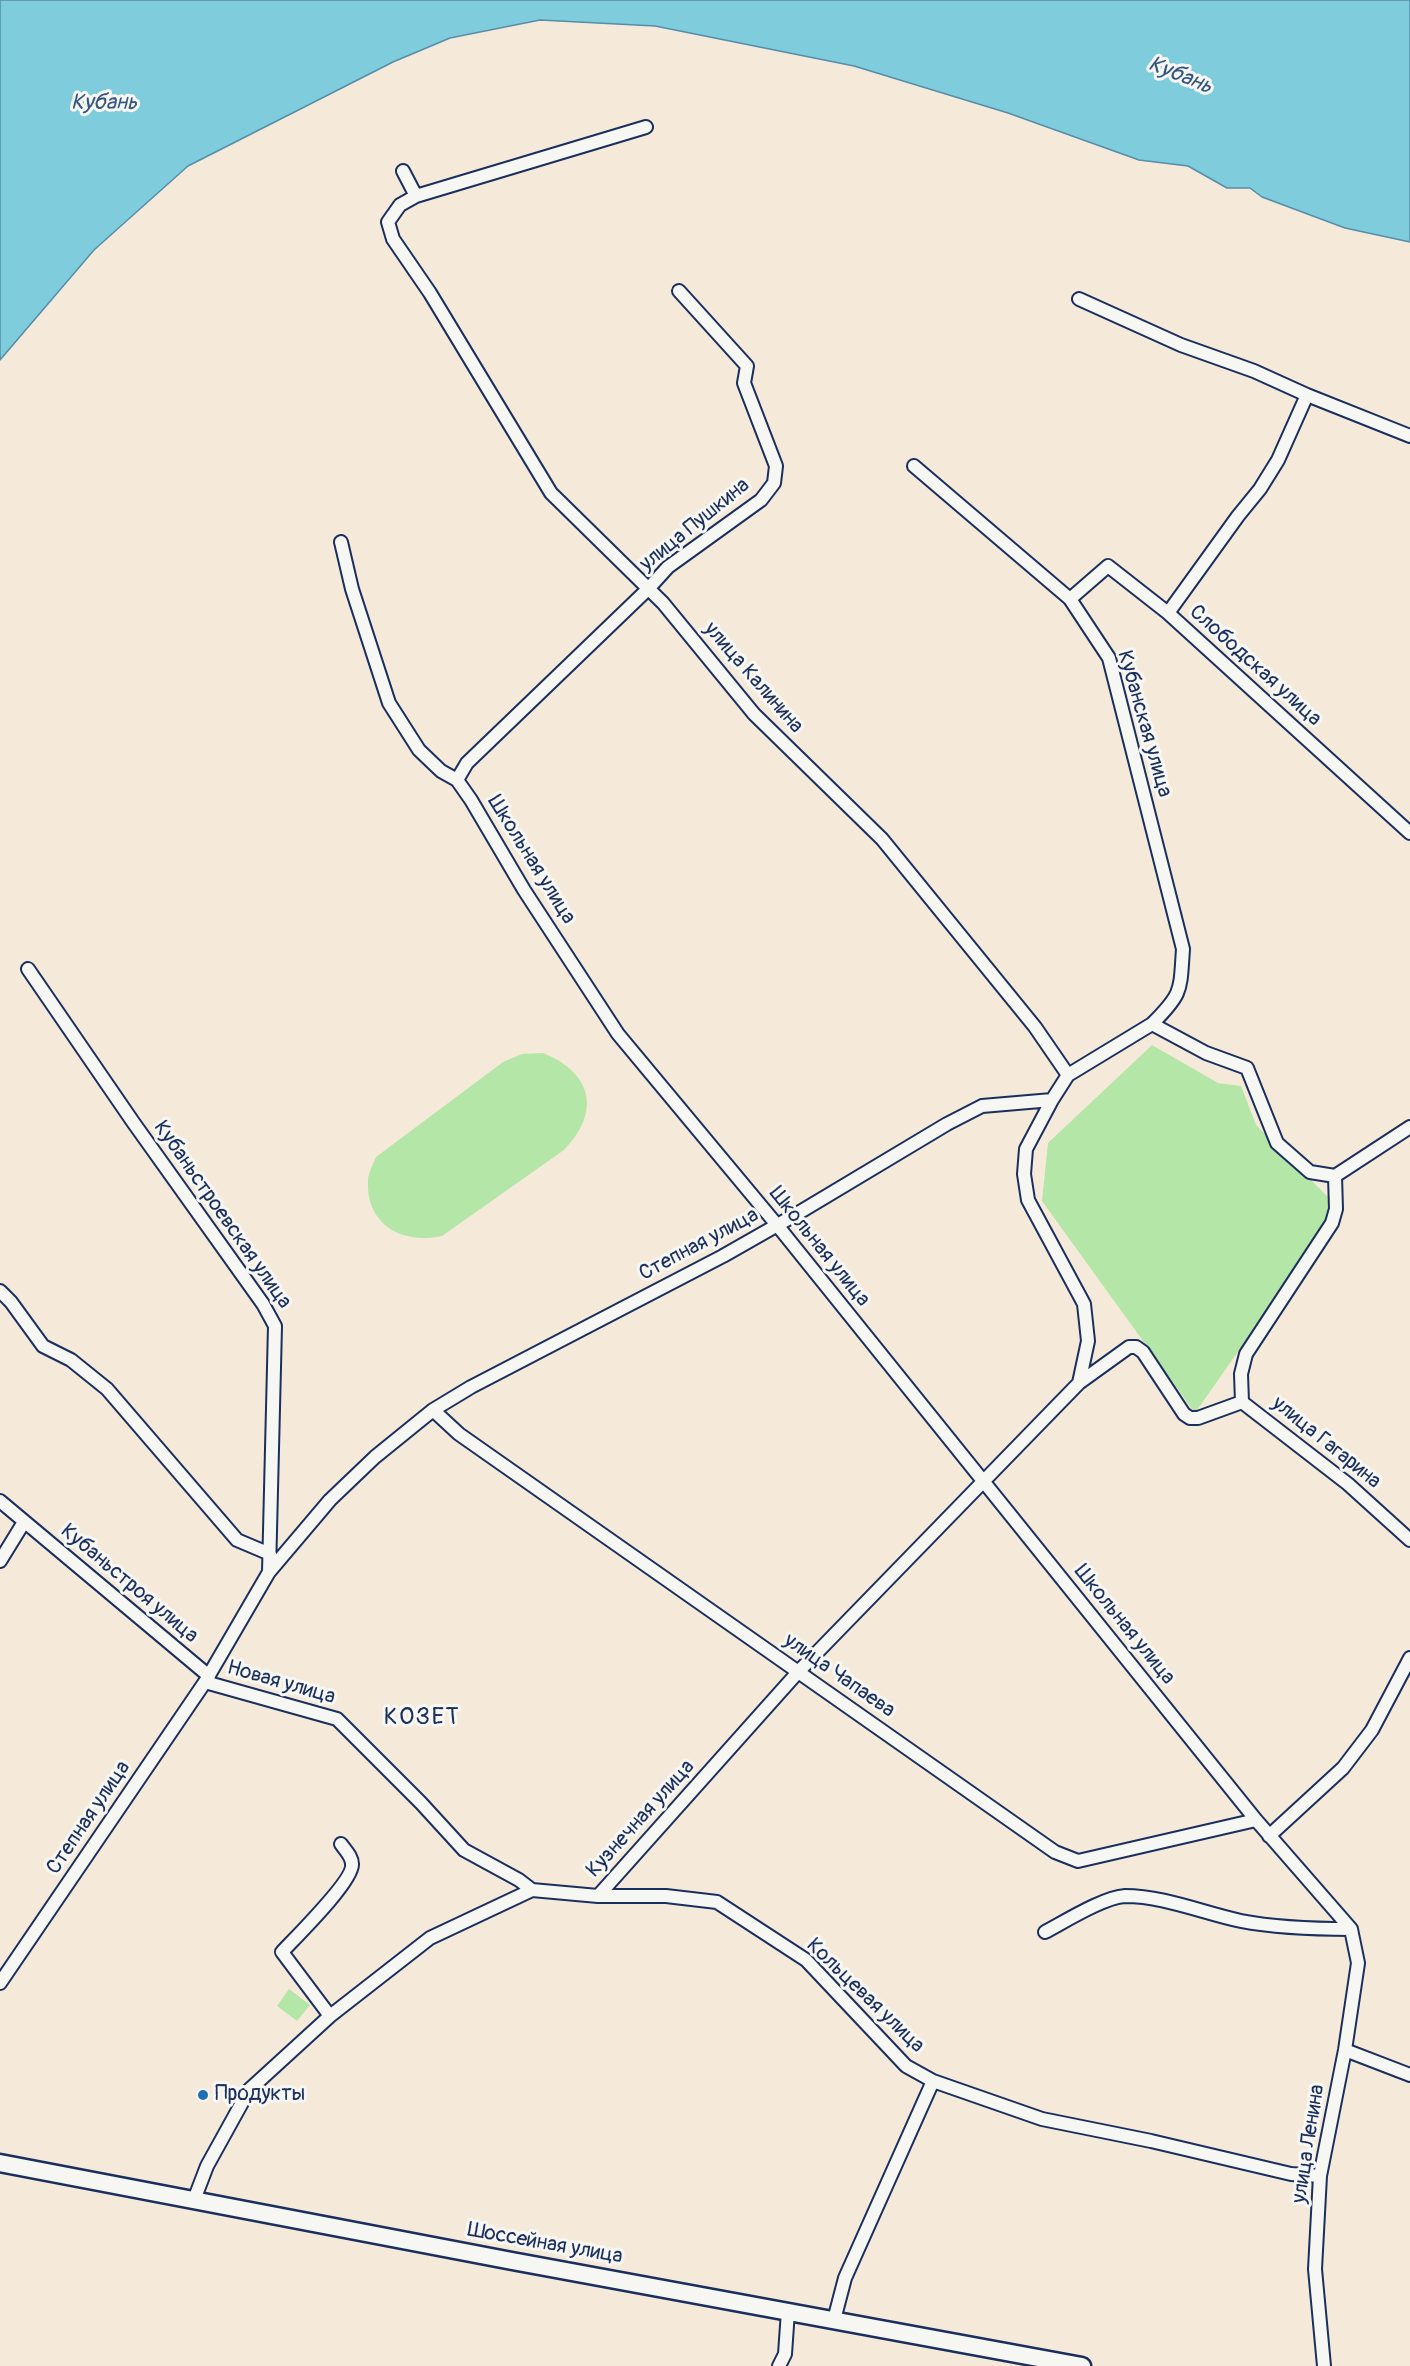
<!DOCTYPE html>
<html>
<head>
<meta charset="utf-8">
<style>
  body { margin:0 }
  canvas { display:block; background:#f5eada }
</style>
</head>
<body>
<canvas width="1410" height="2366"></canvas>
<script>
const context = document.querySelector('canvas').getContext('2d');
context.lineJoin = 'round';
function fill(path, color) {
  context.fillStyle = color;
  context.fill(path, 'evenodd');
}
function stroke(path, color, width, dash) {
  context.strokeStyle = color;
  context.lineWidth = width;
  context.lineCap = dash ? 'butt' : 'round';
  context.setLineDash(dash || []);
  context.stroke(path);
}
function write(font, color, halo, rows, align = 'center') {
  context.font = font + ' Pangolin,sans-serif';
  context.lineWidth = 6;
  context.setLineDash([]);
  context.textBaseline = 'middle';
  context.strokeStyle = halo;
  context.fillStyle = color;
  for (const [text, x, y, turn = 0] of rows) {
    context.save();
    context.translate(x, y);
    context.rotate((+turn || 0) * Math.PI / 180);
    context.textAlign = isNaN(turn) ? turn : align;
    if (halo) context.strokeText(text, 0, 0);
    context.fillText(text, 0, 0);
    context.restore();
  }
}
fill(new Path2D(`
  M1152 1045 1218 1083 1241 1086 1256 1125 1330 1199 1335 1214 1248 1344 1244 1343 1195 1413 1042 1201 1048 1143Z
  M543 1053C593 1073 601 1112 564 1150L442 1236C401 1245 365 1224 368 1179 369 1172 373 1164 376 1157L503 1062 522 1054Z
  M289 1989 310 2005 297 2021 277 2006Z`), '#b4e6a7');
const water = new Path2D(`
  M0 0H1410V242L1345 228 1262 197 1250 188H1227L1188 166 1139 160 1008 113 854 66 655 26 540 20 450 38 393 62 188 166 94 250 0 360Z`);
fill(water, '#7eccdc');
stroke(water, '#568daa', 1.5);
const street = new Path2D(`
  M403 171 416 196 400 205 388 222 393 239 430 293 551 493 663 603 754 714 882 839 1035 1027 1068 1075
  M416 196 646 127
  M1079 299 1181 345 1254 371 1307 395 1410 436
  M914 466 1070 599 1109 658 1183 949C1180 991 1183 993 1152 1024
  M341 542 352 589 389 703 419 750 441 771 457 780 471 800 524 890 618 1034 777 1225 1256 1820 1351 1929 1358 1963 1345 2050 1320 2176 1315 2269 1324 2366
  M1070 599 1108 566 1168 613 1410 833
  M1168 613 1238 516 1260 489 1278 460 1307 395
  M457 780 467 763 648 589 668 567 761 500 774 483 776 466 744 383 747 366 679 291
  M28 969 133 1122 263 1304 275 1326 269 1572
  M0 1291 11 1302 43 1346 71 1360 107 1389 237 1540 270 1554
  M1079 1383 1088 1341 1084 1304 1028 1200 1024 1174 1026 1149 1052 1100 1068 1075 1152 1024 1206 1053 1247 1068 1277 1143 1310 1172 1335 1176
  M1242 1402 1241 1374 1246 1354 1332 1223 1336 1209 1335 1176 1410 1127
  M1242 1402 1348 1484 1410 1540
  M433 1410 459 1434 1055 1852 1078 1861 1256 1820
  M0 1501 209 1676
  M0 1561 24 1522
  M205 1682 337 1719 421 1803 464 1850 519 1880 532 1890
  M1269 1836 1343 1768 1372 1730 1410 1658
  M598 1896H666L717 1902 806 1960 906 2066 933 2081 1042 2119 1151 2141 1291 2174 1320 2176
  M1045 1932C1064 1922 1104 1897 1125 1896 1164 1896 1203 1913 1241 1921 1277 1928 1315 1929 1351 1929
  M0 1983 205 1682 269 1572 330 1500 375 1457 433 1410 471 1387 723 1256 795 1215 947 1124 982 1106 1052 1100
  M330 2016 282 1952C296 1937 354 1880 352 1864 352 1856 345 1850 341 1844
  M1345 2050 1410 2075
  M194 2200 207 2166 249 2090 330 2016 430 1938 532 1890 598 1896 799 1671 1079 1383 1129 1347H1136L1143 1352 1184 1414 1190 1418H1198L1242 1402
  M834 2320 845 2278 933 2081
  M779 2366 785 2354 788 2311`);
const secondary = new Path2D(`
  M0 2163 512 2261 1082 2366`);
stroke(street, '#1b2f5e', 16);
stroke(secondary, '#1b2f5e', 21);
stroke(street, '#f6f6f2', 12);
stroke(secondary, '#f6f6f2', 16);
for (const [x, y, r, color] of [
  [203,2095,6,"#1f6fb2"]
]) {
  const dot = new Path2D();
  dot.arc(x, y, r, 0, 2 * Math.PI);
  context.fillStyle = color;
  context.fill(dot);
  stroke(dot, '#f6f6f2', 2);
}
write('21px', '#1b2f5e', '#f6f6f2', [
  ["улица Пушкина",695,525,-39],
  ["Слободская улица",1255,666,42],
  ["улица Калинина",753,678,49],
  ["Кубанская улица",1144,724,74],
  ["Школьная улица",531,860,58],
  ["Кубаньстроевская улица",222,1215,55],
  ["Степная улица",699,1245,-28],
  ["Школьная улица",819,1247,51],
  ["улица Гагарина",1326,1443,39],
  ["Кубаньстроя улица",129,1584,40],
  ["Школьная улица",1124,1625,51],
  ["улица Чапаева",839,1676,35],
  ["Новая улица",281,1683,16],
  ["Степная улица",89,1818,-56],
  ["Кузнечная улица",641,1819,-48],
  ["Кольцевая улица",865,1996,44],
  ["улица Ленина",1309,2144,-81],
  ["Шоссейная улица",545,2244,10]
]);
write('21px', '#1b2f5e', '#f6f6f2', [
  ["Продукты",215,2095]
], 'left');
write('italic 22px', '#34567e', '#f6f6f2', [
  ["Кубань",1180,76,22],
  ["Кубань",104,103]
]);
context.letterSpacing = '1.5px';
write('24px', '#1b2f5e', '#f6f6f2', [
  ["КОЗЕТ",422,1718]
]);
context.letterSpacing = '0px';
</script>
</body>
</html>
